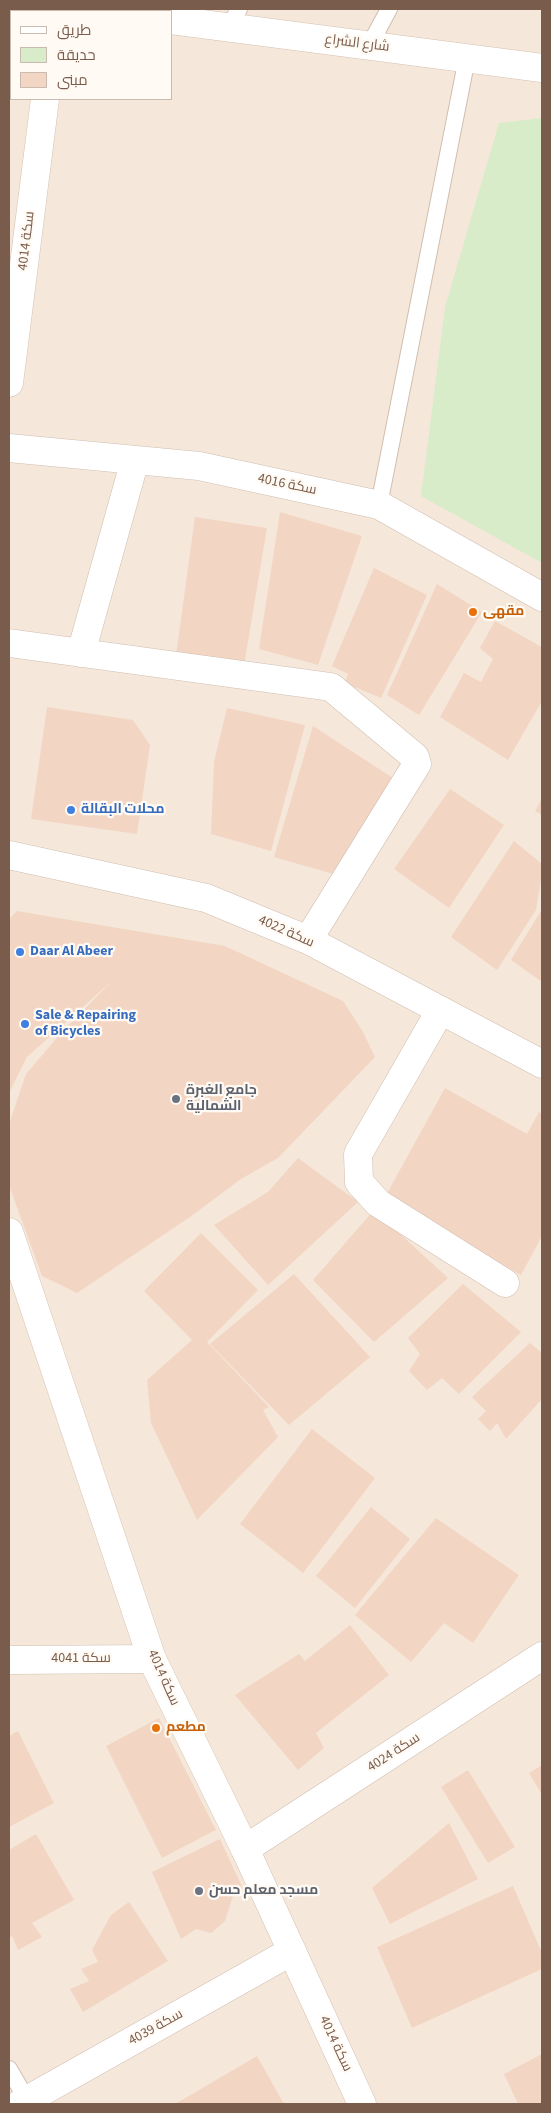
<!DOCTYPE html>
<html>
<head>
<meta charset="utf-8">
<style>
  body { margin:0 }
  #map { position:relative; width:551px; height:2113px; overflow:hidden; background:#fdf6ec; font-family:"Source Sans 3",Cairo,sans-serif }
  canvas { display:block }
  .frame { position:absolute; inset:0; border:10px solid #7a5c4d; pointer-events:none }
  .legend { position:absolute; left:10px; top:10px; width:162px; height:90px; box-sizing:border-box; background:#fffaf3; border:1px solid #cabbb1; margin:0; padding:6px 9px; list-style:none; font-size:15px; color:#7a5c4d }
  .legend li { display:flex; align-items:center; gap:10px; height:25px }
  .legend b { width:25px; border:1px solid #cabbb1 }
</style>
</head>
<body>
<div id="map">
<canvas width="551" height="2113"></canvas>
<div class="frame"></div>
<ul class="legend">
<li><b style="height:6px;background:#fff"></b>طريق</li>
<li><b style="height:14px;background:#d8ecc9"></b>حديقة</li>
<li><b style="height:14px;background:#f3d5c3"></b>مبنى</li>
</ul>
</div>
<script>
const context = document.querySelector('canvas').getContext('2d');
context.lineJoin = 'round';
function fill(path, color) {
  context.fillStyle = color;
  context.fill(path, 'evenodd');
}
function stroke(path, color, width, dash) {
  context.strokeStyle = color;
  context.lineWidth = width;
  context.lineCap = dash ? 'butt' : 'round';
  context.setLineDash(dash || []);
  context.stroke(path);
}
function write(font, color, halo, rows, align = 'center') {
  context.font = font + ' "Source Sans 3",Cairo,sans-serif';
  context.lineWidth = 4.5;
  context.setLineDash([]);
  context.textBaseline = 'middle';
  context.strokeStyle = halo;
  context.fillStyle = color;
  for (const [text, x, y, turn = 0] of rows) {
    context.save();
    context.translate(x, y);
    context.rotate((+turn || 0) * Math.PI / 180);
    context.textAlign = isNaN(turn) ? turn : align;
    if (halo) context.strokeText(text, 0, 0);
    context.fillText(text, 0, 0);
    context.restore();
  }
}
fill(new Path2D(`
  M9 9H542V2104H9ZM11 11H171V99H11Z`), '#f5e8da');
fill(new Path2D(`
  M542 118V563L421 496 445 307 499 123Z`), '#d8ecc9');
fill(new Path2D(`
  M280 512 362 536 318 665 259 649Z
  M195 517 267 528 244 666 176 655Z
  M374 568 427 595 381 698 345 683 348 674 332 666Z
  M437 584 482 612 419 715 387 695Z
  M495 621 542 647V701L508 760 440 717 464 673 481 682 493 659 480 648Z
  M47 707 133 720 150 745 137 834 31 819Z
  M227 708 305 725 271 851 211 834 214 762Z
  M313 726 396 780 333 874 274 857Z
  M450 789 504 825 449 908 394 869Z
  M542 798V815L535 811Z
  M514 841 542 864V873L536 910 497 970 451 937Z
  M542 909V982L511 960Z
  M17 911 225 946 343 1001 363 1032 375 1057 278 1158 241 1179 190 1217 77 1293 42 1276 9 1185V1124L26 1074 61 1033 113 980 27 1057 9 1093V919Z
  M445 1088 527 1134 539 1112 542 1114V1236L521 1275 384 1199Z
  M298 1158 358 1202 268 1285 214 1225 268 1192Z
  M374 1210 448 1278 374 1342 313 1280Z
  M201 1233 258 1290 207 1342 269 1407 263 1410 278 1437 197 1520 151 1423 147 1380 192 1340 144 1291Z
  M294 1274 370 1357 289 1425 210 1344Z
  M463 1284 521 1332 459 1394 442 1378 427 1390 409 1371 420 1354 408 1338Z
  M530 1343 542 1353V1399L506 1439 497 1423 490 1431 478 1419 486 1411 472 1397Z
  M312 1429 375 1478 303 1573 240 1524Z
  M371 1507 410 1539 355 1608 316 1576Z
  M436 1518 519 1575 473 1643 444 1623 411 1662 355 1615Z
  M350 1625 389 1675 316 1733 324 1748 298 1770 235 1695 299 1654 305 1661Z
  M159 1718 216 1830 162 1858 106 1746Z
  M18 1731 54 1803 9 1827V1736Z
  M542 1765V1795L529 1773Z
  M468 1770 515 1847 488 1863 441 1787Z
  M449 1823 478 1879 390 1924 372 1888Z
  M36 1834 74 1900 32 1923 42 1937 18 1950 12 1936 9 1938V1850Z
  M220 1839 243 1889 234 1893 225 1921 211 1933 196 1929 181 1939 152 1872Z
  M513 1886 542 1953V1969L412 2028 377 1947Z
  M129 1902 168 1961 83 2012 70 1989 89 1981 81 1969 98 1962 92 1950 111 1915Z
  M542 2054V2104H518L504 2074Z
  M257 2056 284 2104H174L182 2100Z`), '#f3d5c3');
const lane = new Path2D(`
  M229 27 239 9
  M369 46 389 9
  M379 505 467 58
  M9 2069 27 2100`);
const street = new Path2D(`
  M9 448 199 466 379 505 542 597
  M9 643 331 687 415 757 417 764 308 940
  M81 653 135 460
  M9 855 206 898 308 940 542 1064
  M440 1011 358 1154 359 1182 378 1203 505 1283
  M9 1660 152 1659
  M245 1849 542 1656
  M20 2104 292 1951`);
const secondary = new Path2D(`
  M88 9 107 11
  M56 11 57 9
  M171 20 542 68
  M9 383 45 99
  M9 1232 152 1659 245 1849 362 2104`);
stroke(lane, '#d1beb0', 18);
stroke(street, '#d1beb0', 29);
stroke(secondary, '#d6c0b0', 29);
stroke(lane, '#fff', 16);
stroke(street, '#fff', 28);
stroke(secondary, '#fff', 28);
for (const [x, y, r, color] of [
  [473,612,5,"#e8710a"],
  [71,810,5,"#3f7fe0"],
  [20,952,5,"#3f7fe0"],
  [25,1024,5,"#3f7fe0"],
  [176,1099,5,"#6b7280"],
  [156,1728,5,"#e8710a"],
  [199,1891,5,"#6b7280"]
]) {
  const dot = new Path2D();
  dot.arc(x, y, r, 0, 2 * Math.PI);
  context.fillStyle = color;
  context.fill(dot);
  stroke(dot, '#fffaf3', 2);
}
write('14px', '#7a5c4d', '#fffaf3', [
  ["شارع الشراع",357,44,7],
  ["سكة 4014",27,241,-83],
  ["سكة 4016",287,485,12],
  ["سكة 4022",286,932,24],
  ["سكة 4041",81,1659],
  ["سكة 4014",163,1678,66],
  ["سكة 4024",394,1753,-33],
  ["سكة 4039",156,2028,-29],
  ["سكة 4014",335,2044,65]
]);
write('bold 14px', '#c56008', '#fffaf3', [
  ["مقهى",483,612],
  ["مطعم",166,1728]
], 'left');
write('bold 14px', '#366cbe', '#fffaf3', [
  ["محلات البقالة",81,810],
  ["Daar Al Abeer",30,952],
  ["Sale & Repairing",35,1016],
  ["of Bicycles",35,1032]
], 'left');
write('bold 14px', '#5b616d', '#fffaf3', [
  ["جامع الغبرة",186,1091],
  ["الشمالية",186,1107],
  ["مسجد معلم حسن",209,1891]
], 'left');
</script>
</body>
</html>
